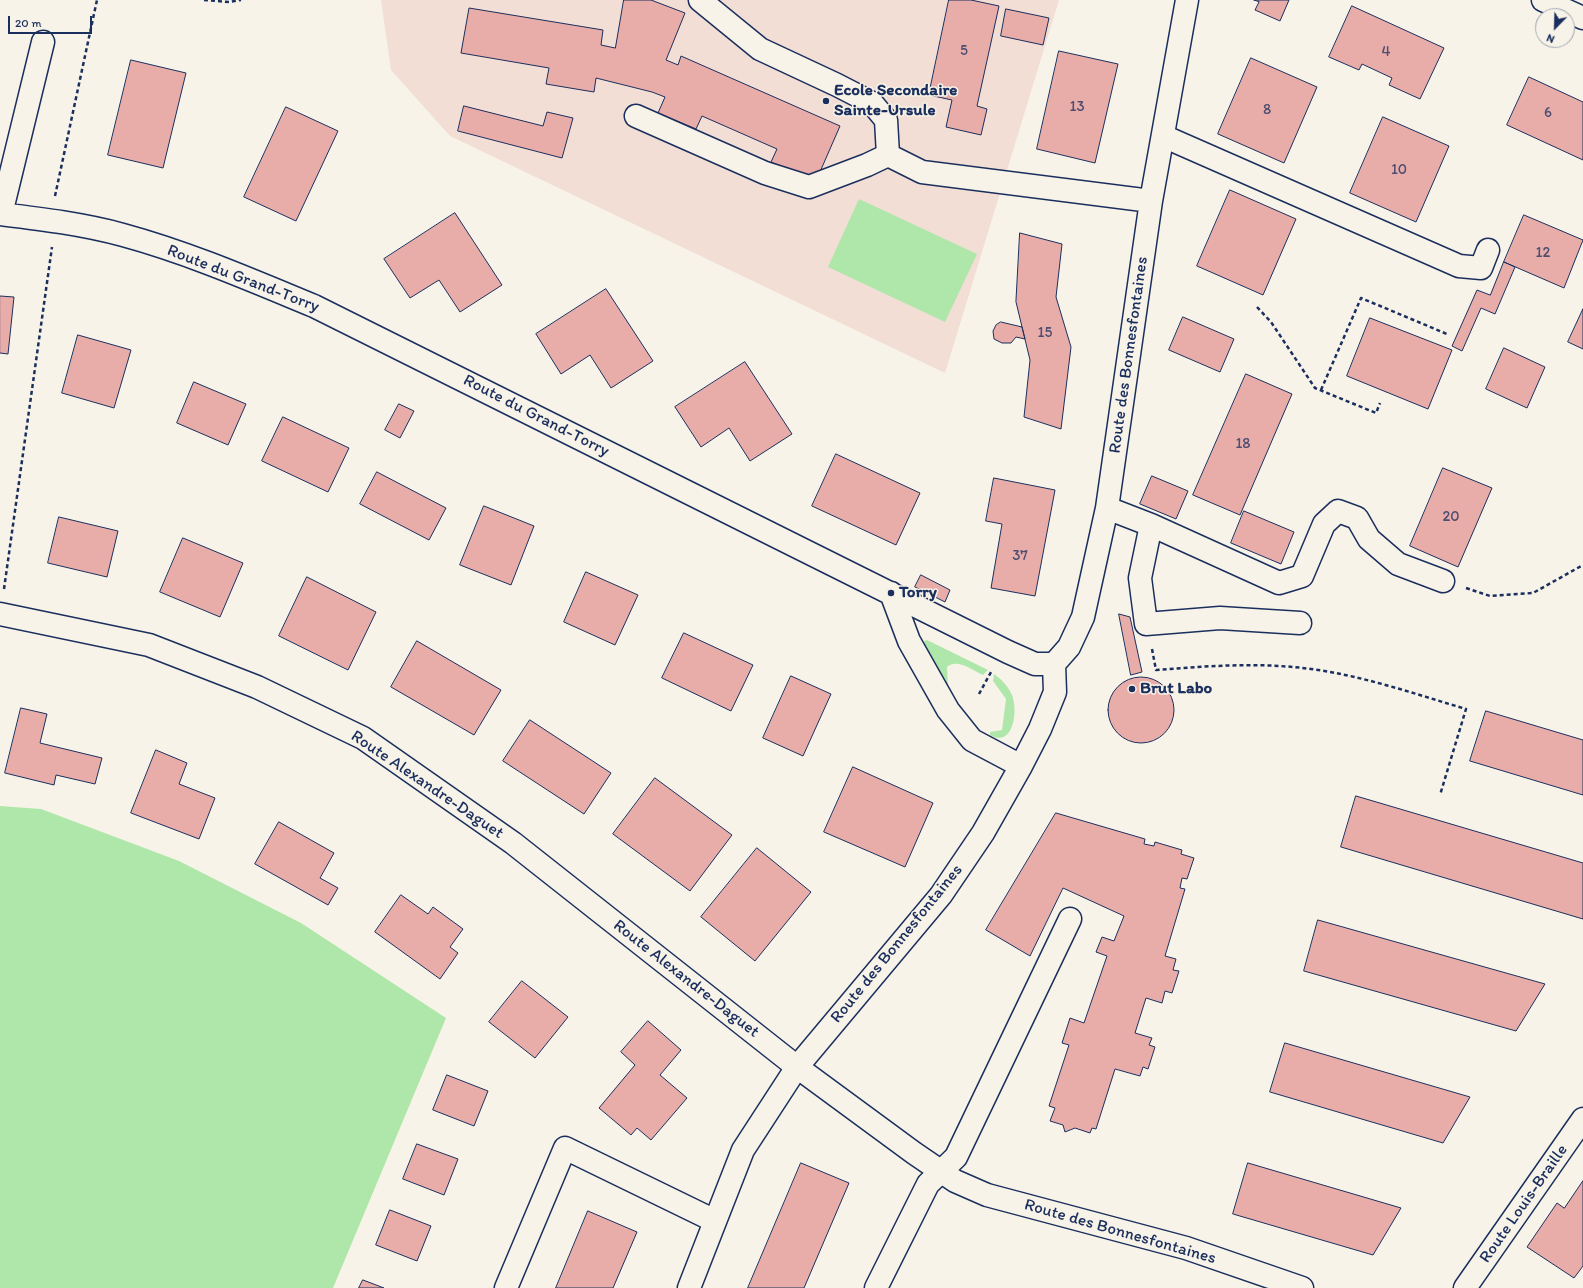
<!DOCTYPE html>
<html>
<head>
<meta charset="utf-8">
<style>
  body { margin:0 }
  #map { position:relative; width:1583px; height:1288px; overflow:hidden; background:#f7f3e8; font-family:Itim,sans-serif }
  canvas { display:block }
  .north { position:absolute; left:1535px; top:8px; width:40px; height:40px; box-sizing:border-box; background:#f7f3e8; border:1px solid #9fa5b1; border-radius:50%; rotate:203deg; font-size:11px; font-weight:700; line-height:16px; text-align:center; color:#1b2f5e }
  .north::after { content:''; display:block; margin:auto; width:14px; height:18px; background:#1b2f5e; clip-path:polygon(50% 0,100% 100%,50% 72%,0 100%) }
  .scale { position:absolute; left:8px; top:16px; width:84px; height:18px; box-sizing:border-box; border:2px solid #1b2f5e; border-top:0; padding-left:5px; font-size:12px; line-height:14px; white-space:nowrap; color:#1b2f5e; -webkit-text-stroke:3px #f7f3e8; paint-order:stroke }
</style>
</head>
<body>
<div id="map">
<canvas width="1583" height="1288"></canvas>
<div class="north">N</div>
<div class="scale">20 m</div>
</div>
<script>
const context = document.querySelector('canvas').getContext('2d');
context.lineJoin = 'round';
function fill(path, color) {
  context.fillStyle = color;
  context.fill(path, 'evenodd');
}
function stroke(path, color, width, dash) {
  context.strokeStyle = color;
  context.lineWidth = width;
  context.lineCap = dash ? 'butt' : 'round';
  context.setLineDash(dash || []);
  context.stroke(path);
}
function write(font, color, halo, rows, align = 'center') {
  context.font = font + ' Itim,sans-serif';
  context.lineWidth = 3;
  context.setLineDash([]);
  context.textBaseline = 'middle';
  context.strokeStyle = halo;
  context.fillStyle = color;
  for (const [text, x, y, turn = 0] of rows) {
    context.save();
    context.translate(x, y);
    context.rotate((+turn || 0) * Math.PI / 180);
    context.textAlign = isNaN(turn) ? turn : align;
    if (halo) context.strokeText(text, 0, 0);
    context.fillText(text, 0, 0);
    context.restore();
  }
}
fill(new Path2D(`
  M381 0H1059L945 373 450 136 391 70Z`), '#f2ded5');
fill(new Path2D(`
  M859 199 977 254 945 322 828 267Z
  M927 640 988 670 983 675C972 670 957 658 947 667L948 687H946L925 648 924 641Z
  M994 674C1001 679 1007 685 1011 693 1019 708 1014 749 990 735V732L1002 730 1006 699 993 681Z
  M0 806 41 809 179 861 301 923 446 1018 333 1288H0Z`), '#afe7ab');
const building = new Path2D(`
  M624 0H651L685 13 666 60 678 65 681 56 840 126 816 181 771 162 777 149 702 116 696 129 658 113 665 97 652 92 596 78 594 92 546 84 549 68 461 53 469 8 603 30 601 45 615 48Z
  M949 0H971L999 6 977 106 987 109 981 135 946 127 952 100 929 95Z
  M1254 0H1289L1280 21 1255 10 1259 2Z
  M1352 6 1444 48 1420 99 1389 85 1392 78 1362 64 1359 70 1329 57Z
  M1006 9 1049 18 1043 45 1001 36Z
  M1059 51 1118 64 1095 163 1037 149Z
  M1251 58 1317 87 1284 163 1218 134Z
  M131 60 186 73 163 168 108 155Z
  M1529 77 1583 102V160L1507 125Z
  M464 106 543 126 547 112 573 118 562 158 458 131Z
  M286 107 338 131 296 221 244 197Z
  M1383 117 1449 146 1416 222 1350 193Z
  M1230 190 1296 219 1263 295 1197 266Z
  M455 213 502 285 460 312 439 280 410 298 384 259Z
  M1524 215 1583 240 1564 288 1504 262Z
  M1020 233 1062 244 1056 297 1071 347 1061 429 1024 417 1030 360 1016 302Z
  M1504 262 1515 267 1495 314 1481 308 1462 351 1452 346 1477 290 1490 295Z
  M606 289 653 361 611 388 590 355 561 374 536 334Z
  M0 296 14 297 8 354 0 353Z
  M1583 309V349L1568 342Z
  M1183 317 1234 339 1220 372 1169 350Z
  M1370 318 1452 350 1428 409 1347 376Z
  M1001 322 1022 327 1025 339 1016 337 1011 343H1002L994 339 993 331 996 325Z
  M78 335 131 350 114 408 62 393Z
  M1504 348 1545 367 1527 408 1486 389Z
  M745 362 792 434 750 461 729 428 701 447 675 407Z
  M1246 374 1292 394 1240 515 1193 495Z
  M194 382 246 404 228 445 177 423Z
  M399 404 414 411 400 438 385 430Z
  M283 417 349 448 328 492 262 461Z
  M836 454 920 493 896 545 812 506Z
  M1443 468 1492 488 1458 567 1410 546Z
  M377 472 446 508 429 540 360 504Z
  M1152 476 1188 491 1176 519 1140 504Z
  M994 478 1055 490 1035 596 991 588 1002 524 986 521Z
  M484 506 534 526 511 585 460 565Z
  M1244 511 1294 532 1281 564 1231 543Z
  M59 517 118 531 107 577 48 563Z
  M183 538 243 563 220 617 160 592Z
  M586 572 638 595 615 645 564 622Z
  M921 575 950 590 945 602 915 587Z
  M307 577 376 612 348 670 279 636Z
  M1119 614 1130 617 1142 672 1131 675Z
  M684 633 753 665 731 711 662 678Z
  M417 641 501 690 474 735 391 687Z
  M791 676 831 694 803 756 763 738Z
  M1108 710a33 33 0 1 1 66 0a33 33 0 1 1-66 0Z
  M21 708 47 714 40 743 102 758 95 784 56 775 54 785 5 773Z
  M1486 711 1583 740V795L1470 761Z
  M530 720 611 773 584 814 503 761Z
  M156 750 187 763 179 784 215 798 199 839 131 813Z
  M853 767 933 803 905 867 824 832Z
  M655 778 732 835 690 891 613 834Z
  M1356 796 1583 863V919L1341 847Z
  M1056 813 1145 839 1144 844 1154 846 1155 842 1182 850 1181 854 1194 858 1187 879 1182 878 1180 888 1185 889 1165 956 1176 959 1173 970 1179 971 1172 993 1165 991 1162 1003 1146 998 1135 1033 1152 1038 1149 1045 1155 1047 1148 1069 1143 1067 1140 1076 1115 1069 1096 1129 1092 1128 1090 1133 1075 1128 1065 1132 1063 1125 1050 1121 1055 1108 1049 1106 1069 1045 1062 1043 1070 1018 1084 1023 1107 956 1096 952 1102 937 1114 941 1124 916 1063 888 1030 956 986 930Z
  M279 822 334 853 320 878 338 888 328 905 255 864Z
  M757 848 811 892 755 961 701 917Z
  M401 895 428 914 433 907 463 929 450 947 458 953 440 979 375 932Z
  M1318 920 1545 984 1516 1031 1304 971Z
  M522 981 568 1017 535 1058 489 1022Z
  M648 1021 681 1050 660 1075 687 1098 651 1140 637 1128 631 1135 599 1108 635 1065 621 1052Z
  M1285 1043 1470 1097 1443 1143 1270 1092Z
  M447 1075 488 1091 474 1126 433 1110Z
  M417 1144 458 1159 444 1195 403 1179Z
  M801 1163 849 1183 804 1288H748Z
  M1248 1163 1401 1208 1373 1255 1233 1214Z
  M1583 1181V1266L1574 1278 1527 1247 1557 1203 1564 1208Z
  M390 1210 431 1226 417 1261 376 1245Z
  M588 1211 637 1232 613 1288H556Z
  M363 1280 384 1288H359Z`);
fill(building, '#e8ada9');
stroke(building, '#1b2f5e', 1);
const minor = new Path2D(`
  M700 0 760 49 837 85 872 103 886 120 888 155
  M1543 0 1583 18
  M636 116 765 173 809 187 867 165 888 155
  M1163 136 1459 266 1481 268 1488 250
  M888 155 922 172 1151 201
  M0 214C41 219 83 224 123 235 189 253 251 280 314 306L1008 652 1035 664H1054
  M1 214 43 42
  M1107 508 1151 525 1279 583 1302 576 1324 524 1338 511 1357 518 1369 539 1398 564 1443 581
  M1151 525 1140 578 1146 624 1220 618 1300 623
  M891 593 909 641 948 710 972 740 1021 766
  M0 614 149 645 257 687 363 738 513 843 797 1067 914 1153 955 1181 987 1195 1186 1248 1302 1288
  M506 1288 565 1148 715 1221
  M689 1288 743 1150 797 1067 941 895 983 833 1021 766 1040 729 1055 692 1054 664 1069 647 1083 617 1107 508 1151 201 1187 0
  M876 1288 928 1184 956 1157 1070 919
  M1465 1288 1583 1119`);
stroke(minor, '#1b2f5e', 25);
stroke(new Path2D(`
  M204 0 229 2 241 0
  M55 196 97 0
  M1257 307 1271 322 1315 388 1376 413 1380 403
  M1321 390 1361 298 1447 334
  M1466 588 1490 596 1533 593 1583 565
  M4 589 52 247
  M1152 649 1156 670C1208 666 1259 662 1311 669 1364 676 1415 694 1466 709L1440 795
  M979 694 991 672`), '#1b2f5e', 2.5, [4, 3]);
stroke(minor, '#f7f3e8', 22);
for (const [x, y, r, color] of [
  [826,101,4,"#1b2f5e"],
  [891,593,4,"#1b2f5e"],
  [1132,689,4,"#1b2f5e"]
]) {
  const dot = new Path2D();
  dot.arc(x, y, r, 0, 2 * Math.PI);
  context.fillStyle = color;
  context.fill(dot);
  stroke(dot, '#f7f3e8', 1.5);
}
write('15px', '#4e4e71', null, [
  ["5",964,51],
  ["4",1386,52],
  ["13",1077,107],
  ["8",1267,110],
  ["6",1548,113],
  ["10",1399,170],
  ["12",1543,253],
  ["15",1045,333],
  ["18",1243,444],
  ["20",1451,517],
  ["37",1020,556]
]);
write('bold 17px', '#1b2f5e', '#f7f3e8', [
  ["Ecole Secondaire",834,91],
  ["Sainte-Ursule",834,111],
  ["Torry",899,593],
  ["Brut Labo",1140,689]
], 'left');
write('17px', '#1b2f5e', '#f7f3e8', [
  ["Route du Grand-Torry",243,279,21],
  ["Route des Bonnesfontaines",1129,355,-82],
  ["Route du Grand-Torry",536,416,27],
  ["Route Alexandre-Daguet",427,785,34],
  ["Route des Bonnesfontaines",897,944,-51],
  ["Route Alexandre-Daguet",686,979,38],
  ["Route Louis-Braille",1524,1204,-55],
  ["Route des Bonnesfontaines",1120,1232,16]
]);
</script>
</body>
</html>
